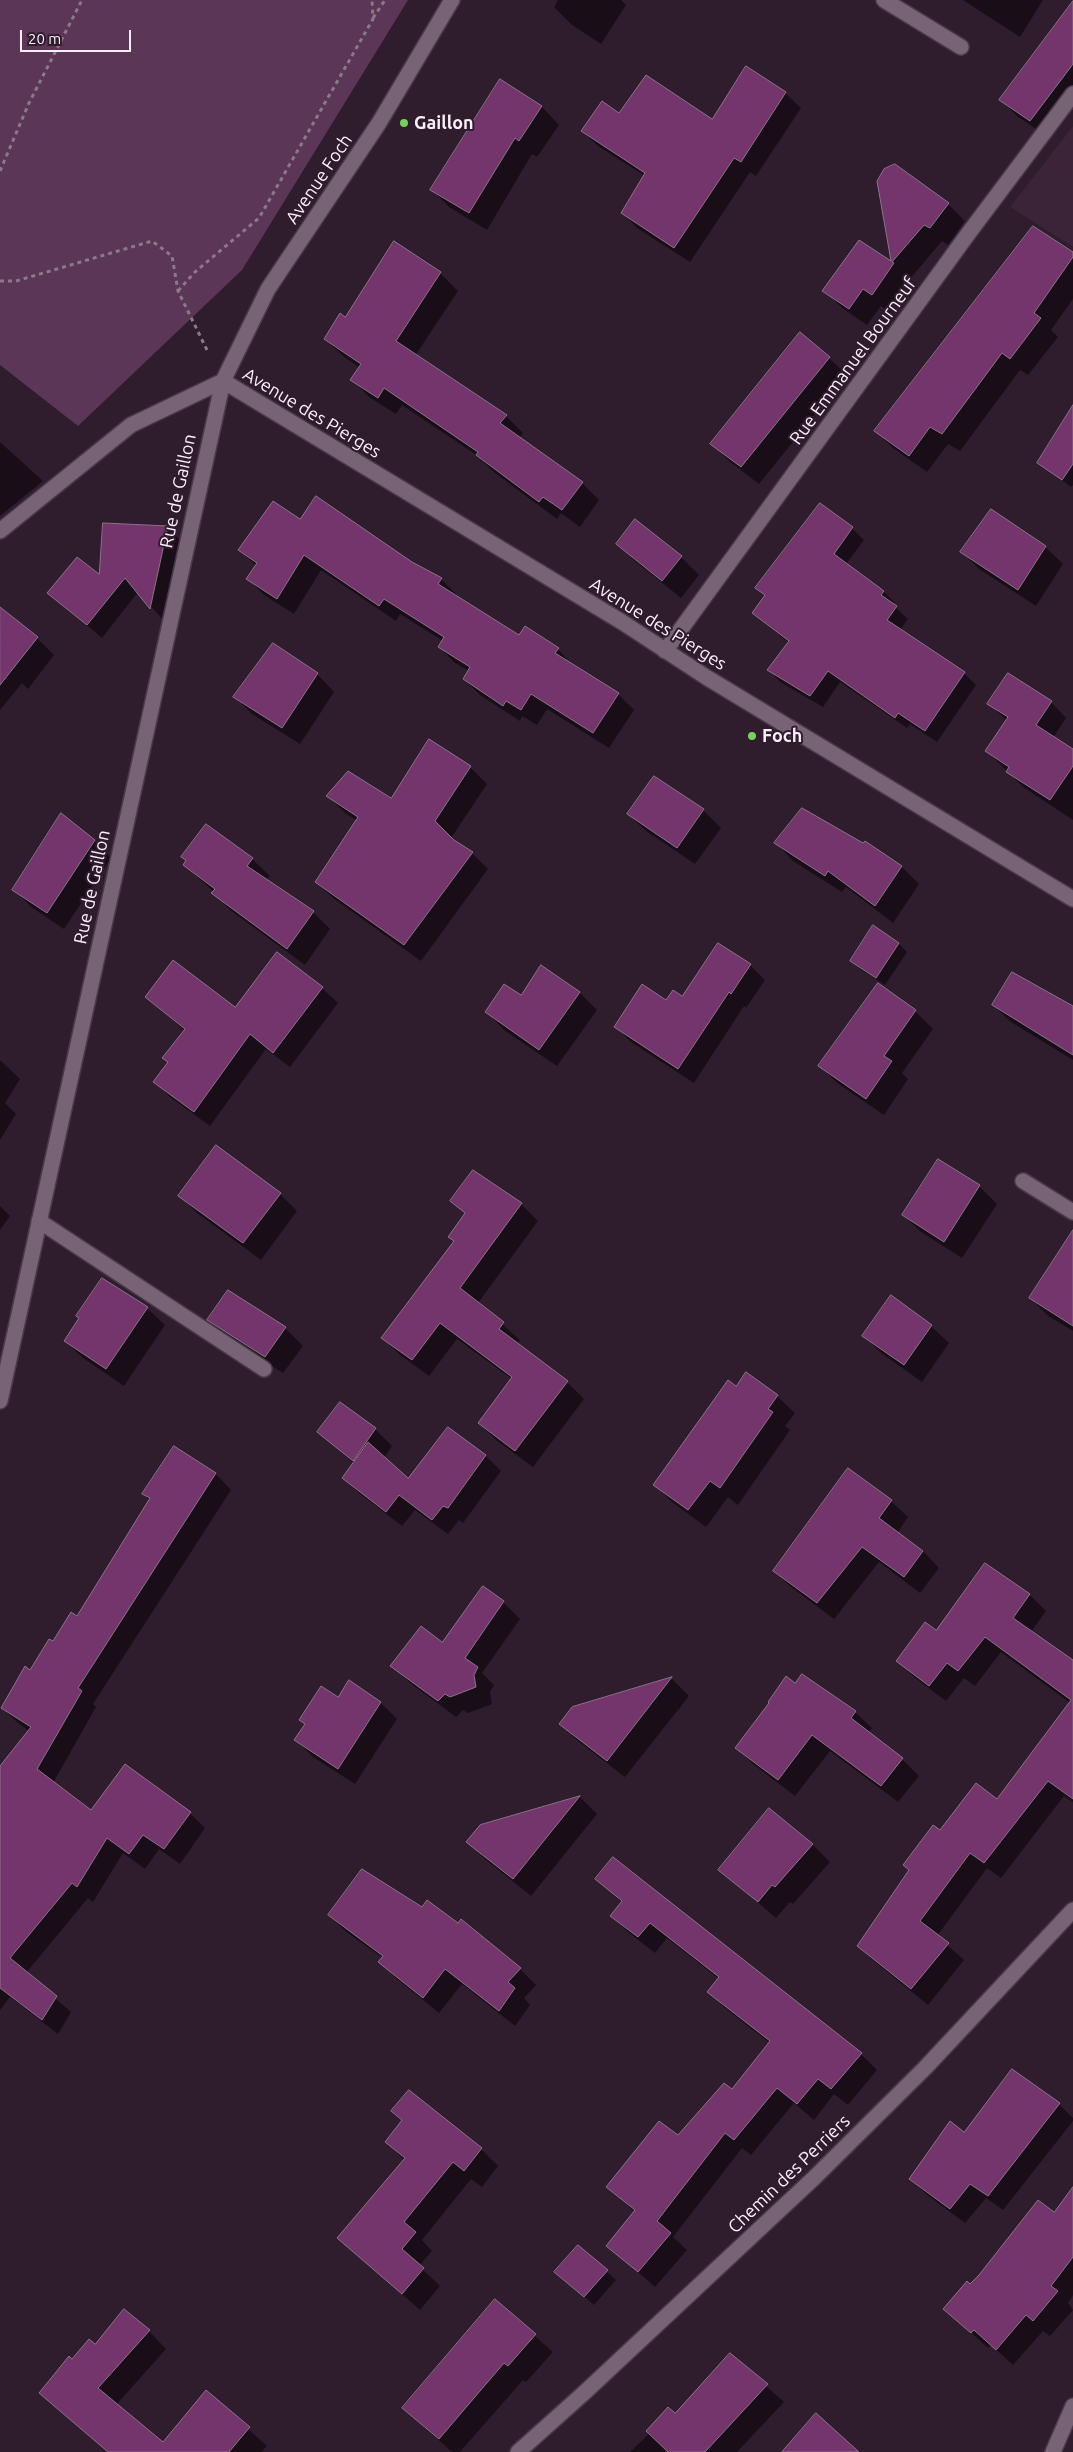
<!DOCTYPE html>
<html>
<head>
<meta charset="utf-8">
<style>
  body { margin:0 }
  #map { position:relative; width:1073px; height:2452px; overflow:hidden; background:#2f1c2d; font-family:Ubuntu,sans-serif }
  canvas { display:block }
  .scale { position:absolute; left:20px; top:30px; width:111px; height:22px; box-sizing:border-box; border:2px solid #fbeef9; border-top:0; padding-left:6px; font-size:15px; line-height:18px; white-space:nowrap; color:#fbeef9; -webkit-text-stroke:4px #2f1c2d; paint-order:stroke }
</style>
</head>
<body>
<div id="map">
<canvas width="1073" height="2452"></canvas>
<div class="scale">20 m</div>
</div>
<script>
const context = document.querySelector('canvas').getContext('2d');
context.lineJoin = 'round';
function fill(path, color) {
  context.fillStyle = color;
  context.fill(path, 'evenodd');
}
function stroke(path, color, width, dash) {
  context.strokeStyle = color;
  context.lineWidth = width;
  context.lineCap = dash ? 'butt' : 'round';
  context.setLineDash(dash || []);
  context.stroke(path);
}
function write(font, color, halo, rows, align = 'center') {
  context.font = font + ' Ubuntu,sans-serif';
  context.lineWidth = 4;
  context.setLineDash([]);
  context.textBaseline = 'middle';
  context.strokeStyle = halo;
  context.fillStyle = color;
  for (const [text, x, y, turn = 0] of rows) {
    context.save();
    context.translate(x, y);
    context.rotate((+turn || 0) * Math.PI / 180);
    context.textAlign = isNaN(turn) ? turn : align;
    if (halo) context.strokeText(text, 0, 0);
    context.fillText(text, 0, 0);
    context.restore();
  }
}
fill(new Path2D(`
  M1073 126V247L1010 207Z`), '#3b2338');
fill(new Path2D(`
  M0 0H408L242 270 78 426 0 365Z`), '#5c3657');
fill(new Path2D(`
  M558 0H621L626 5 601 44 572 25 554 7Z
  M963 0H1043L1020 37Z
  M1073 3V100L1046 136 1017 116 1001 100Z
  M500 81 542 107 559 125 537 157 532 154 487 230 449 207 432 190Z
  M785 93 801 108 756 176 750 172 690 262 637 228 622 212 645 176 598 146 582 131 712 121Z
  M878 181 948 204 965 221 948 245 942 241 909 280 910 281 890 312 881 306 867 325 842 308 824 290 892 264Z
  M395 243 440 273 458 291 415 356 506 416 523 433 519 438 582 483 599 500 580 527 561 513 557 519 495 473 478 456 402 405 396 414 369 397 352 379 360 368 343 356 325 339 345 318Z
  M1073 253V299L1051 330 1058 337 1028 375 1020 370 960 451 948 444 927 472 893 448 876 431Z
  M829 358 847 375 759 484 729 461 712 444Z
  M1073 439V485L1071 487 1038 462Z
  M0 442 43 481 0 516Z
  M301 520 412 563 441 579 457 595 456 597 520 637 558 649 573 666 618 694 634 710 609 748 547 709 537 725 522 716 520 721 480 695 464 679 469 671 455 663 439 647 443 641 400 614 396 621 321 570 294 614 264 595 248 579 256 566 240 550Z
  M635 521 681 557 699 575 681 598 635 561 618 544Z
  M167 527 181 541 164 621 138 592 102 638 49 593 100 577Z
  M852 528 864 540 846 564 883 591 895 603 893 605 908 619 900 630 964 673 976 685 937 742 910 724 907 728 840 682 823 707 780 682 769 670 789 643 753 613 765 596 757 588Z
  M1045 547 1063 564 1036 606 979 569 962 552Z
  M0 625 37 638 54 655 28 689 22 683 0 710Z
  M317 674 334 692 300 744 252 714 235 697Z
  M1051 702 1066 718 1053 738 1073 751V820L1023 787 987 751 1007 721 989 704Z
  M430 740 470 767 487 784 451 838 472 853 488 869 421 961 333 898 316 882 357 821 344 812 328 796 391 800Z
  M654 778 703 810 721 828 695 864 646 831 628 814Z
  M94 841 111 858 64 929 31 907 14 889Z
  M776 843 902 867 919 884 893 923 846 887 842 892 793 861Z
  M183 857 252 859 270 876 266 880 313 912 330 929 305 965 230 910 214 892 184 865 187 861Z
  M873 927 899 944 907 952 885 985 860 969 852 961Z
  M750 965 765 980 746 1008 744 1006 694 1083 631 1042 616 1027 666 1001 682 997Z
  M878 985 915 1011 933 1029 902 1073 908 1079 884 1115 837 1083 820 1066Z
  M322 988 338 1003 290 1067 266 1049 210 1126 170 1097 155 1081 169 1063 185 1031 147 997 236 1008Z
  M580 993 597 1010 557 1066 504 1030 487 1012 521 997Z
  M993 1005 1073 1007V1060L1011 1022Z
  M0 1060 20 1079 5 1103 16 1114 0 1140Z
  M938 1161 979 1186 997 1204 962 1258 921 1232 903 1215Z
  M474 1172 521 1204 538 1221 478 1303 520 1340 517 1344 567 1382 584 1399 533 1467 496 1440 479 1423 512 1379 457 1339 429 1376 400 1355 383 1338 455 1242 465 1214 452 1201Z
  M280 1194 297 1211 261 1260 197 1213 180 1196Z
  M0 1206 10 1216 0 1230Z
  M1073 1264V1331L1048 1316 1031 1298Z
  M228 1292 285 1328 303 1346 283 1373 226 1337 208 1320Z
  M147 1308 165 1325 124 1386 83 1358 65 1341Z
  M931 1326 949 1343 922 1382 881 1353 864 1336Z
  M736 1388 777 1396 795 1413 785 1426 790 1430 738 1505 728 1497 706 1527 672 1502 655 1485Z
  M375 1429 392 1446 384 1458 408 1480 448 1429 486 1456 501 1471 463 1523 459 1520 448 1534 415 1510 402 1526 359 1493 343 1478 354 1464 319 1432Z
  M175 1448 216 1474 231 1490 93 1704 96 1707 53 1783 91 1812 190 1813 205 1828 180 1864 159 1849 145 1869 123 1853 93 1902 88 1898 26 1973 71 2012 58 2034 10 1997 0 2010V1768L29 1731 18 1723 2 1708 54 1643 77 1618 150 1500 144 1494Z
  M848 1470 891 1501 908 1517 897 1533 923 1551 939 1568 920 1593 879 1562 834 1619 791 1587 774 1571Z
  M985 1564 1030 1595 1046 1611 1031 1632 1073 1661V1802L1064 1796 1001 1878 987 1868 937 1936 964 1960 928 2005 875 1962 858 1946 940 1832 997 1800 1070 1703 1001 1652 975 1686 964 1678 946 1701 914 1677 898 1661 936 1632Z
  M503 1602 520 1619 482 1673 494 1685 490 1692 492 1704 468 1713 463 1710 456 1717 409 1682 392 1666 442 1644Z
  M672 1679 689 1696 625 1777 578 1741 561 1724 573 1708Z
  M349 1682 381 1703 397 1719 355 1784 313 1757 296 1740 306 1725 300 1720 339 1698Z
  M796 1684 855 1712 872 1728 868 1733 902 1759 919 1776 898 1802 830 1751 795 1796 753 1764 737 1748Z
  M580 1797 597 1814 531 1896 485 1859 468 1842 480 1826Z
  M769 1810 813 1845 830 1862 793 1904 790 1902 776 1918 720 1870Z
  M597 1879 861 2054 877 2070 848 2105 834 2094 814 2120 794 2103 751 2155 742 2148 673 2237 687 2250 655 2287 608 2246 635 2212 608 2187 678 2137 732 2091 770 2043 725 2008 709 1992 719 1979 667 1938 655 1953 628 1932 612 1916 622 1903Z
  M422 1909 458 1924 461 1921 520 1969 536 1985 524 1998 530 2005 515 2026 462 1984 439 2013 396 1978 380 1962 383 1958 345 1931 329 1915Z
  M1012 2071 1059 2104 1073 2118V2121L1003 2210 986 2198 965 2223 926 2194 911 2179 965 2134Z
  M393 2111 481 2149 498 2166 482 2187 471 2179 422 2240 432 2251 419 2266 440 2286 420 2310 339 2238 405 2161 387 2142 403 2121Z
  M1055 2214 1073 2216V2295L1068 2303 1073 2310 1050 2336 1043 2331 1013 2365 991 2345 988 2348 945 2309Z
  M578 2246 616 2280 594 2305 556 2272Z
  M495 2301 553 2352 526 2382 523 2380 460 2452H452L403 2408Z
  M149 2331 166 2349 116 2405 163 2444 207 2392 267 2446 261 2452H107L41 2393 72 2361 95 2345Z
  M730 2354 784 2402 737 2452H630L650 2433 675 2415Z`), '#0007');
const building = new Path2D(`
  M1073 1V64L1030 121 999 100Z
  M746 66 786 92 741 162 734 158 674 248 621 213 645 173 581 131 602 101 619 113 646 75 712 119Z
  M500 79 542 106 519 141 515 138 469 213 430 190Z
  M895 164 949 203 930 228 924 225 892 262 894 263 872 295 863 289 849 309 822 291 859 240 891 261 877 181 884 169Z
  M1033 226 1073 252V257L1034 313 1041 318 1010 359 1002 353 942 434 930 427 909 456 874 431Z
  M394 241 441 272 396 341 507 415 500 423 583 482 562 510 543 497 539 502 476 455 478 452 384 388 378 398 350 380 361 364 324 339 340 313 345 317Z
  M800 332 830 357 741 467 710 444Z
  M1073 405V464L1062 480 1037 463Z
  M316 496 412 562 442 578 438 584 519 635 525 626 559 648 555 653 619 693 593 733 531 694 521 710 506 701 503 706 463 679 470 667 438 647 444 637 384 599 379 606 304 555 277 599 246 579 257 563 238 550 273 501 300 519Z
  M820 503 853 527 834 554 884 591 881 595 897 606 887 620 965 672 925 731 898 713 895 718 828 671 810 696 767 670 789 641 752 613 765 595 755 588Z
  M991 509 1046 546 1018 590 960 552Z
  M635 519 682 556 662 581 616 544Z
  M103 523 168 526 150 609 125 578 87 625 47 593 77 557 99 574Z
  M0 607 38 637 0 685Z
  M273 643 318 673 282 728 233 697Z
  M1008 673 1052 701 1036 725 1073 749V766L1050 800 1006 772 1009 767 985 751 1008 717 987 704Z
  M429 739 471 766 435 821 454 840 473 852 404 945 315 882 358 817 326 796 348 771 391 798Z
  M654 776 704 809 677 848 627 814Z
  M802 808 863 843 865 841 902 866 875 906 828 871 825 876 774 843Z
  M61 813 95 840 47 913 12 890Z
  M206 824 253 858 247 866 314 911 287 949 211 893 215 889 183 865 186 860 181 857Z
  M873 925 899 943 876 978 850 961Z
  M718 943 751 964 731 994 729 992 678 1069 614 1027 642 984 666 1000 673 990 682 996Z
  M277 952 323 987 273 1053 250 1034 194 1112 153 1082 168 1062 162 1058 185 1029 145 997 173 960 235 1007Z
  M541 965 580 992 539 1050 485 1012 504 984 521 995Z
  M1012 972 1073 1006V1055L992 1005Z
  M878 983 916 1010 884 1056 892 1061 866 1099 818 1066Z
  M216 1145 281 1193 243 1243 178 1196Z
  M938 1159 980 1185 944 1242 902 1215Z
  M473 1170 522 1203 460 1288 504 1322 499 1329 568 1381 515 1451 478 1423 512 1377 440 1323 412 1360 381 1338 454 1241 448 1237 465 1213 450 1201Z
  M1073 1230V1326L1029 1298Z
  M102 1278 148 1307 106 1369 64 1341 79 1318 76 1316Z
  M228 1290 286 1327 265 1357 207 1320Z
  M891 1295 932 1325 904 1365 862 1336Z
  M746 1372 778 1395 768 1409 773 1412 720 1488 710 1481 688 1510 653 1485 728 1380 736 1386Z
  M340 1402 376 1428 353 1461 317 1432Z
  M448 1427 486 1455 448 1508 443 1506 432 1520 399 1495 386 1512 342 1478 368 1442 408 1478Z
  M174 1446 216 1473 78 1688 82 1691 37 1769 91 1810 125 1764 191 1812 164 1849 143 1835 129 1854 107 1838 77 1887 72 1883 10 1958 57 1996 42 2020 0 1988V1766L31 1727 1 1708 25 1666 30 1670 49 1639 53 1641 71 1612 77 1616 150 1498 142 1494Z
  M848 1468 892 1500 879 1518 923 1551 904 1577 862 1547 817 1603 773 1571Z
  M985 1563 1030 1594 1013 1618 1073 1660V1799L1048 1781 984 1863 970 1853 920 1921 949 1943 911 1989 857 1946 909 1870 903 1865 933 1825 940 1830 976 1783 997 1799 1071 1700 985 1637 958 1671 947 1663 929 1686 896 1661 925 1622 936 1630Z
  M483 1586 504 1601 465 1658 478 1667 474 1675 476 1687 450 1697 445 1694 438 1701 390 1666 421 1626 442 1642Z
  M802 1674 856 1711 851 1718 903 1758 881 1786 812 1735 778 1780 735 1748 769 1703 768 1702 786 1676 795 1683Z
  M672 1677 607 1761 559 1724 572 1707Z
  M349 1680 381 1702 338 1769 294 1740 305 1724 299 1720 321 1686 338 1697Z
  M580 1796 513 1879 466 1842 480 1825Z
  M769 1808 813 1844 775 1887 772 1885 758 1902 718 1870Z
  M613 1857 862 2053 831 2089 818 2079 797 2104 777 2088 734 2140 725 2133 657 2221 671 2233 638 2272 606 2246 635 2210 606 2187 659 2121 678 2135 724 2083 732 2089 770 2041 707 1992 719 1977 650 1923 638 1937 610 1916 622 1901 595 1879Z
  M362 1869 422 1907 427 1900 458 1923 461 1919 521 1968 508 1982 515 1988 499 2011 445 1969 423 1998 378 1962 383 1956 328 1915Z
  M1012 2069 1060 2103 988 2196 970 2184 950 2209 909 2179 950 2121 964 2132Z
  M409 2090 482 2148 464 2171 453 2162 404 2222 416 2232 402 2249 424 2268 402 2294 337 2238 405 2158 385 2142 402 2120 391 2111Z
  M1073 2187V2257L1051 2286 1058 2291 1033 2321 1026 2315 996 2350 974 2330 971 2333 943 2309 967 2281 970 2284 979 2275 1038 2200 1054 2212Z
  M578 2245 608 2270 584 2297 554 2272Z
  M495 2299 536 2334 508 2366 504 2363 439 2439 402 2408Z
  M124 2309 150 2330 98 2388 163 2442 206 2390 250 2427 229 2452H108L39 2393 69 2356 72 2359 89 2339 95 2344Z
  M730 2353 768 2384 705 2452H668L646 2431 668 2407 675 2413Z
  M816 2413 859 2452H782Z`);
fill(building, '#74356d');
stroke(building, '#8a7387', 1);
const lane = new Path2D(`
  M884 0 961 47
  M665 651 968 234 1073 94
  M1023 1181 1073 1212
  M39 1221 264 1369`);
const street = new Path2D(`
  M223 381 622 622 706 677 1073 899
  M0 531 131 425 223 381
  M0 1401 223 381 268 289 379 123 452 0
  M518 2452 584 2393 815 2177 925 2068 1073 1910
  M1053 2452 1073 2406`);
stroke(lane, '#493947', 18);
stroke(street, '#493947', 18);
stroke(new Path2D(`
  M373 18 385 0
  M0 171 29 103 82 0
  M0 281H16L152 241 172 256 178 291 208 352
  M178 291 195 272 259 218 373 19 372 0`), '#8a7a88', 3, [4, 4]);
stroke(lane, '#786275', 15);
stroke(street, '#786275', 15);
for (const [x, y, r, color] of [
  [404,123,5,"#76d25a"],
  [752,736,5,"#76d25a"]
]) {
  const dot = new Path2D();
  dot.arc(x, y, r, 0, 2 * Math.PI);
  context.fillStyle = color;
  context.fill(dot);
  stroke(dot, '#2f1c2d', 2);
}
write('bold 18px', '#fbeef9', '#2f1c2d', [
  ["Gaillon",414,123],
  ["Foch",762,736]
], 'left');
write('18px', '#fbeef9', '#2f1c2d', [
  ["Avenue Foch",319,179,-56],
  ["Rue Emmanuel Bourneuf",853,361,-54],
  ["Avenue des Pierges",312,413,31],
  ["Rue de Gaillon",178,491,-78],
  ["Avenue des Pierges",658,624,32],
  ["Rue de Gaillon",92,887,-78],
  ["Chemin des Perriers",789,2174,-44]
]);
</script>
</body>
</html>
